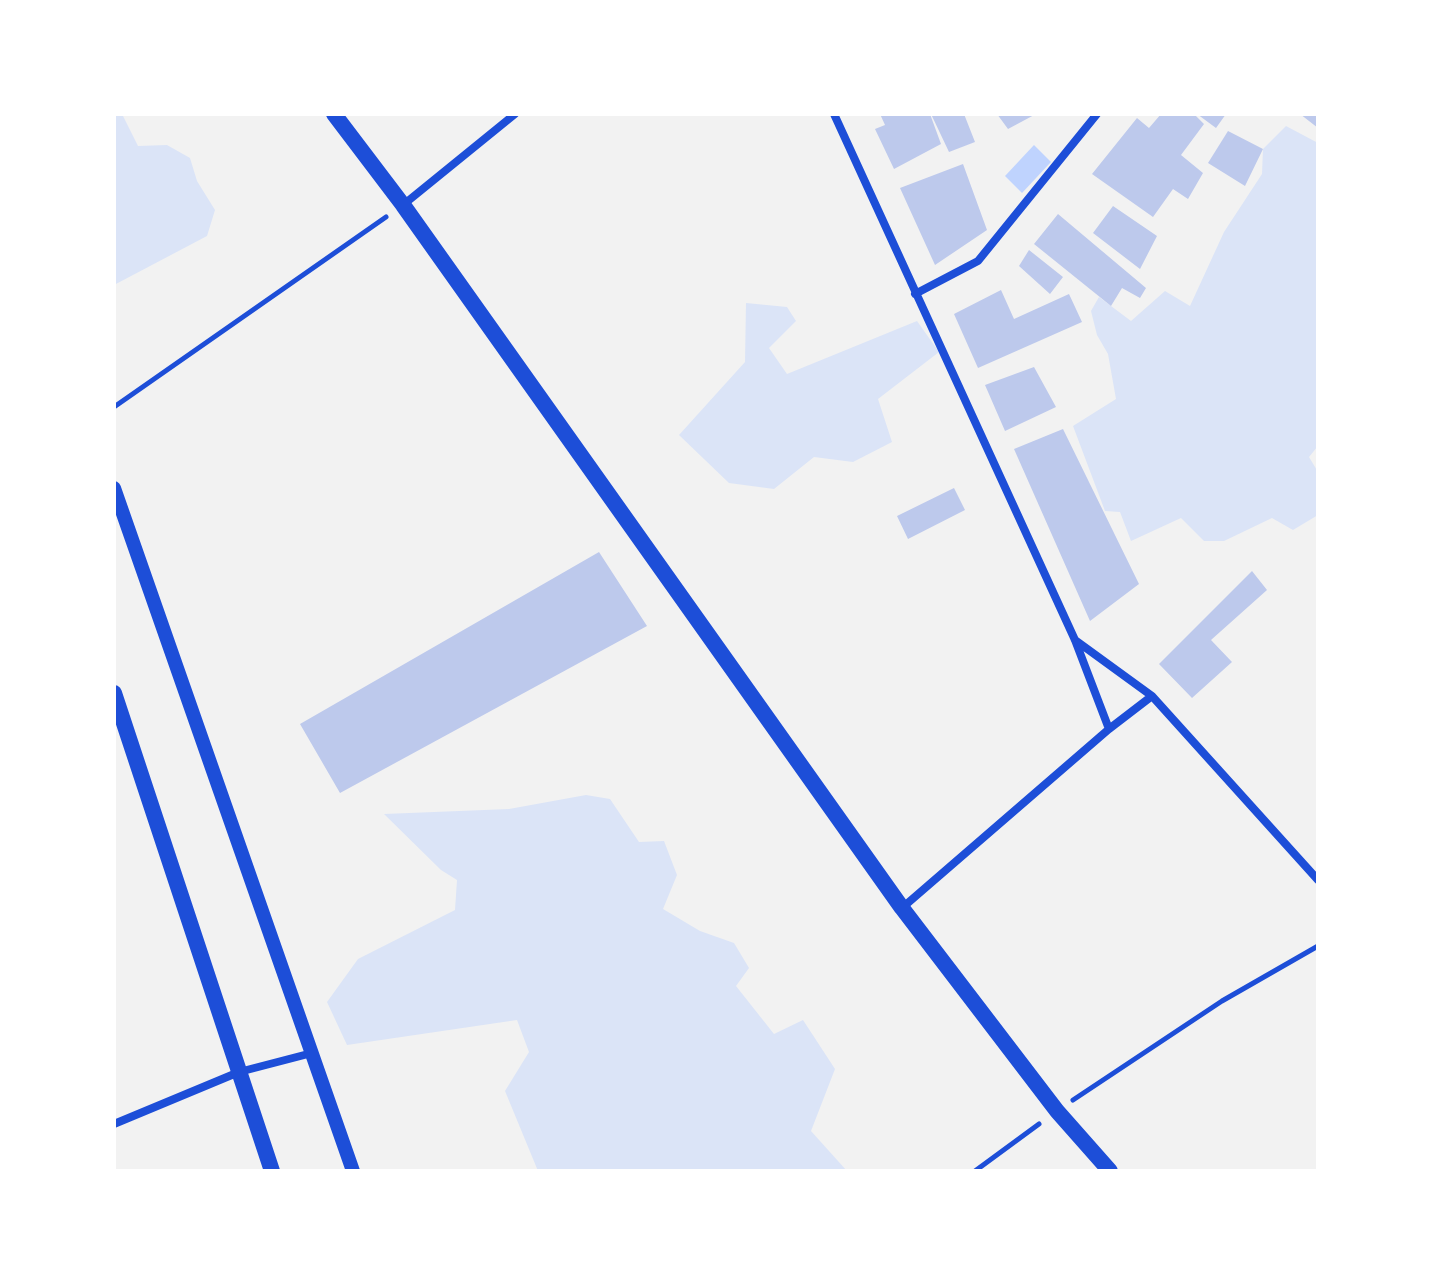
<!DOCTYPE html>
<html>
<head>
<meta charset="utf-8">
<style>
  body { margin:0 }
  #map { position:relative; width:1432px; height:1285px; overflow:hidden; background:#f2f2f2; font-family:Roboto,sans-serif }
  canvas { display:block }
  .frame { position:absolute; inset:0; border:116px solid #fff; pointer-events:none }
</style>
</head>
<body>
<div id="map">
<canvas width="1432" height="1285"></canvas>
<div class="frame"></div>
</div>
<script>
const context = document.querySelector('canvas').getContext('2d');
context.lineJoin = 'round';
function fill(path, color) {
  context.fillStyle = color;
  context.fill(path, 'evenodd');
}
function stroke(path, color, width, dash) {
  context.strokeStyle = color;
  context.lineWidth = width;
  context.lineCap = dash ? 'butt' : 'round';
  context.setLineDash(dash || []);
  context.stroke(path);
}
fill(new Path2D(`
  M114 114H122L138 146 167 145 190 158 197 181 215 210 207 236 114 285Z
  M1286 126 1318 143V446L1309 457 1318 472V515L1293 530 1272 518 1224 541H1204L1181 518 1131 541 1120 512 1105 511 1073 426 1116 399 1108 354 1097 335 1091 311 1099 297 1131 321 1165 291 1190 306 1224 232 1262 174 1263 149Z
  M746 303 787 307 796 321 769 348 787 374 917 321 939 352 878 399 892 442 853 462 814 457 774 489 729 483 679 435 745 362Z
  M586 795 610 799 639 842 664 841 677 875 663 909 700 931 734 943 749 968 736 986 774 1034 803 1020 835 1069 811 1131 847 1171H538L505 1091 529 1052 517 1020 347 1045 327 1002 358 959 455 910 457 880 441 870 384 814 509 809Z`), '#dbe4f7');
fill(new Path2D(`
  M1034 145 1051 162 1022 193 1005 176Z`), '#bfd3fe');
fill(new Path2D(`
  M880 114H930L941 144 894 169 875 129 885 125Z
  M931 114H964L975 142 949 152Z
  M997 114H1036L1008 129Z
  M1161 114H1194L1204 124 1181 155 1203 173 1188 199 1173 189 1153 217 1092 174 1137 118 1149 128Z
  M1197 114H1226L1216 128Z
  M1300 114H1318V128Z
  M1228 131 1263 149 1245 186 1208 163Z
  M963 164 987 230 935 265 900 188Z
  M1113 206 1157 236 1140 269 1093 233Z
  M1058 214 1146 288 1140 298 1122 288 1111 306 1034 244Z
  M1029 250 1063 277 1050 294 1019 266Z
  M1001 290 1014 319 1069 294 1082 322 978 368 954 314Z
  M1034 367 1056 407 1005 431 985 385Z
  M1063 429 1139 584 1090 621 1014 449Z
  M954 488 965 510 908 539 897 516Z
  M599 552 647 626 340 793 300 724Z
  M1252 571 1267 590 1211 640 1232 662 1192 698 1159 664Z`), '#bdc9ec');
stroke(new Path2D(`
  M114 407 386 217
  M1073 1100 1222 1001 1318 946
  M975 1171 1039 1124`), '#1d4ed8', 5);
stroke(new Path2D(`
  M834 114 1075 640 1109 729 902 908
  M403 205 515 114
  M915 294 978 261 1097 114
  M1075 640 1152 696 1318 880
  M1109 729 1152 696
  M114 1124 239 1072 312 1053`), '#1d4ed8', 8);
stroke(new Path2D(`
  M114 488 353 1171`), '#1d4ed8', 14);
stroke(new Path2D(`
  M334 114 403 205 902 908 1057 1111 1110 1171
  M114 693 272 1171`), '#1d4ed8', 16);
</script>
</body>
</html>
